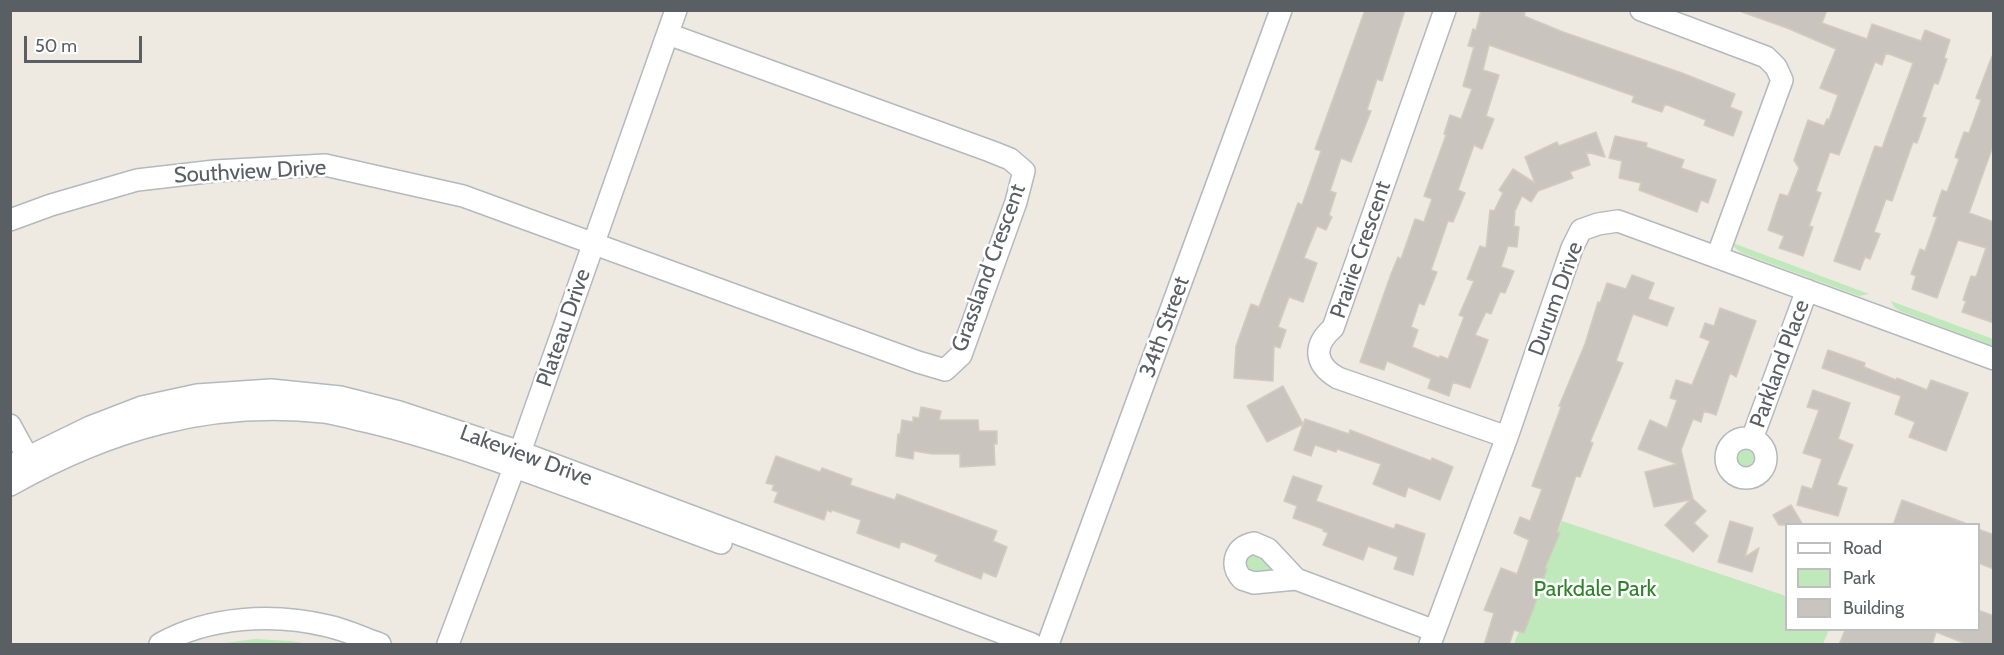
<!DOCTYPE html>
<html>
<head>
<meta charset="utf-8">
<style>
  body { margin:0 }
  #map { position:relative; width:2004px; height:655px; overflow:hidden; background:#eeeae1; font-family:Cabin,sans-serif }
  canvas { display:block }
  .frame { position:absolute; inset:0; border:12px solid #5a5f64; pointer-events:none }
  .legend { position:absolute; left:1785px; top:523px; width:195px; height:108px; box-sizing:border-box; background:#fff; border:2px solid #bdbfc1; margin:0; padding:8px 10px; list-style:none; font-size:18px; color:#5a5f64 }
  .legend li { display:flex; align-items:center; gap:12px; height:30px }
  .legend b { width:30px; border:2px solid #bdbfc1 }
  .scale { position:absolute; left:24px; top:36px; width:118px; height:27px; box-sizing:border-box; border:3px solid #5a5f64; border-top:0; padding-left:8px; font-size:18px; line-height:21px; white-space:nowrap; color:#5a5f64; -webkit-text-stroke:4px #fff; paint-order:stroke }
</style>
</head>
<body>
<div id="map">
<canvas width="2004" height="655"></canvas>
<div class="frame"></div>
<ul class="legend">
<li><b style="height:8px;background:#fff"></b>Road</li>
<li><b style="height:16px;background:#bfe9bb"></b>Park</li>
<li><b style="height:16px;background:#c9c5be"></b>Building</li>
</ul>
<div class="scale">50 m</div>
</div>
<script>
const context = document.querySelector('canvas').getContext('2d');
context.lineJoin = 'round';
function fill(path, color) {
  context.fillStyle = color;
  context.fill(path, 'evenodd');
}
function stroke(path, color, width, dash) {
  context.strokeStyle = color;
  context.lineWidth = width;
  context.lineCap = dash ? 'butt' : 'round';
  context.setLineDash(dash || []);
  context.stroke(path);
}
function write(font, color, halo, rows, align = 'center') {
  context.font = font + ' Cabin,sans-serif';
  context.lineWidth = 5;
  context.setLineDash([]);
  context.textBaseline = 'middle';
  context.strokeStyle = halo;
  context.fillStyle = color;
  for (const [text, x, y, turn = 0] of rows) {
    context.save();
    context.translate(x, y);
    context.rotate((+turn || 0) * Math.PI / 180);
    context.textAlign = isNaN(turn) ? turn : align;
    if (halo) context.strokeText(text, 0, 0);
    context.fillText(text, 0, 0);
    context.restore();
  }
}
fill(new Path2D(`
  M1733 243 1869 294 1859 296 1742 253 1735 248Z
  M1891 301 1993 339V346L1900 311 1894 307Z
  M1732 458a14 14 0 1 1 28 0a14 14 0 1 1-28 0Z
  M1562 521 1786 596V630H1829L1823 644H1514Z
  M1259 553 1273 568 1271 573 1248 574 1244 560 1249 554Z
  M255 639 291 641 309 644H217Z`), '#bfe9bb');
const building = new Path2D(`
  M1365 10H1405L1382 81 1377 79 1367 110 1371 111 1351 162 1341 158 1330 191 1336 193 1329 215 1332 217 1326 230 1317 226 1304 258 1317 263 1303 302 1289 297 1278 327 1286 330 1280 348 1274 346 1273 381 1234 378 1236 346 1251 304 1259 307 1298 203 1302 205 1321 151 1315 149Z
  M1481 10H1518L1525 13 1524 16 1563 32 1682 73 1735 94 1730 107 1742 112 1733 136 1704 125 1706 120 1665 104 1662 112 1632 102 1634 96 1489 45 1483 70 1499 75 1486 116 1494 119 1482 149 1474 145 1458 190 1465 193 1453 222 1448 221 1431 270 1437 272 1424 305 1419 303 1411 327 1418 330 1412 347 1439 358 1440 356 1448 359 1464 317 1459 315 1474 281 1467 279 1480 246 1486 248 1490 210 1494 211 1503 193 1499 190 1513 169 1535 183 1525 157 1557 142 1559 146 1596 132 1605 157 1586 152 1590 165 1570 172 1573 178 1538 191 1531 202 1522 196 1515 211 1514 226 1519 227 1517 247 1508 246 1501 267 1514 271 1505 293 1500 292 1491 314 1486 312 1475 335 1488 340 1470 388 1453 382 1449 396 1428 388 1431 379 1387 361 1384 370 1360 362 1391 274 1398 257 1401 259 1415 219 1424 222 1432 199 1424 196 1446 135 1444 134 1450 115 1461 119 1472 89 1463 86 1474 47 1468 46 1473 29 1476 30Z
  M1743 10H1827L1822 23 1867 39 1872 24 1921 41 1925 30 1950 40 1944 58 1947 59 1938 84 1934 83 1922 117 1926 118 1917 143 1913 142 1892 201 1886 199 1874 232 1880 234 1870 259 1865 257 1860 270 1834 261 1875 146 1882 148 1913 63 1886 53 1882 65 1875 62 1839 155 1830 152 1816 191 1821 193 1809 226 1813 227 1803 256 1779 248 1784 236 1768 230 1780 194 1788 196 1799 168 1794 160 1808 120 1824 126 1827 119 1829 120 1838 95 1820 88 1836 49 1787 28 1742 12Z
  M1992 56H1994V143L1969 213 1994 222V323L1962 312 1966 301 1963 300 1971 276 1976 277 1986 248 1958 240 1937 298 1912 289 1916 276 1911 274 1920 249 1925 251 1937 217 1933 216 1942 190 1947 192 1959 159 1955 157 1964 132 1969 133 1981 100 1976 98Z
  M1615 136 1647 143 1646 147 1684 160 1681 168 1716 180 1708 203 1701 200 1697 212 1639 190 1641 183 1619 178 1622 161 1609 158Z
  M1632 275 1654 283 1648 299 1674 308 1667 326 1633 314 1616 361 1623 363 1590 442 1593 443 1580 477 1576 476 1557 532 1560 533 1545 568 1547 569 1534 607 1524 633 1514 630 1509 645H1484L1494 613 1484 610 1501 568 1517 574 1529 540 1514 533 1520 517 1530 521 1542 489 1532 486 1561 407 1559 406 1585 344 1598 302 1600 303 1607 283 1626 289Z
  M1720 308 1756 321 1736 377 1730 373 1716 415 1704 411 1701 422 1693 419 1681 450 1693 499 1706 511 1694 523 1708 536 1693 552 1665 525 1690 500 1654 507 1645 472 1677 464 1638 449 1650 420 1667 428 1677 400 1670 398 1676 380 1692 385 1710 341 1700 337 1705 323 1714 326Z
  M1828 350 1865 363 1864 367 1896 380 1897 378 1927 390 1931 380 1968 393 1946 451 1909 437 1915 422 1895 414 1901 396 1822 368Z
  M1283 386 1303 424 1267 442 1247 406Z
  M1813 390 1850 403 1838 439 1853 445 1837 485 1847 488 1838 516 1797 505 1802 486 1812 489 1822 459 1803 453 1819 410 1807 407Z
  M921 407 941 411 939 420H978L979 431H997V444H994L995 465 960 467V454H932L914 451 913 459 896 456 898 434 900 435 902 420 913 422V417L919 418Z
  M1305 419 1349 434 1350 430 1431 461 1432 458 1453 467 1440 500 1408 487 1405 497 1373 484 1381 464 1337 449 1336 452 1315 445 1311 456 1294 450Z
  M776 456 820 472 822 468 852 479 850 485 895 500 897 494 997 531 993 541 1007 547 996 577 983 572 981 579 935 561 938 555 901 541 899 548 857 533 861 520 832 510 831 512 827 510 824 520 774 502 778 492 772 490 774 485 766 483Z
  M1293 476 1322 486 1316 501 1394 529 1396 524 1425 534 1413 575 1394 569 1398 557 1368 546 1363 560 1323 545 1328 533 1323 531V529L1293 518 1297 506 1284 501Z
  M1902 500 1965 523 1964 525H1893Z
  M1791 505 1803 525H1779L1773 515Z
  M1730 521 1753 528 1745 557 1759 548 1752 572 1718 562Z
  M1978 529 1994 535V569L1978 563Z
  M1978 610 1994 616V645H1969L1936 632 1932 645H1839L1845 630H1978Z`);
fill(building, '#c9c5be');
stroke(building, '#d4cbbf', 1.5);
const minor = new Path2D(`
  M1445 10 1333 328C1312 346 1315 365 1338 378L1507 437
  M1641 10 1766 57 1776 67 1782 80 1717 257
  M10 220 51 205 137 180 215 171 325 165 463 196 918 362 945 370 961 355 1016 202 1024 171 1010 159 990 151 668 34
  M10 425 33 467
  M1726 458a20 20 0 1 1 40 0a20 20 0 1 1-40 0Z
  M1752 439 1807 290
  M10 466 90 427 142 407 197 395 271 390 340 397 399 412 520 452 1032 644
  M10 485C110 429 209 400 324 412 336 414 348 417 360 420 397 428 432 439 469 451 554 480 637 512 721 543
  M1254 543 1268 549 1296 579 1254 583 1242 579C1229 564 1235 547 1254 543Z
  M1296 579 1435 631
  M160 644C209 616 274 613 328 626 346 630 363 638 380 644
  M448 644 520 452 676 10
  M1048 644 1281 10
  M1430 644 1507 437 1572 248 1581 230 1598 224 1618 221 1994 359`);
stroke(minor, '#b4b9bd', 24);
stroke(minor, '#fff', 21);
write('22px', '#5a5f64', '#fff', [
  ["Southview Drive",250,172,-3],
  ["Prairie Crescent",1361,250,-71],
  ["Grassland Crescent",989,268,-70],
  ["Durum Drive",1556,299,-70],
  ["34th Street",1165,327,-70],
  ["Plateau Drive",564,328,-71],
  ["Parkland Place",1780,364,-70],
  ["Lakeview Drive",526,456,20]
]);
write('22px', '#2f822b', '#fff', [
  ["Parkdale Park",1595,590]
]);
</script>
</body>
</html>
